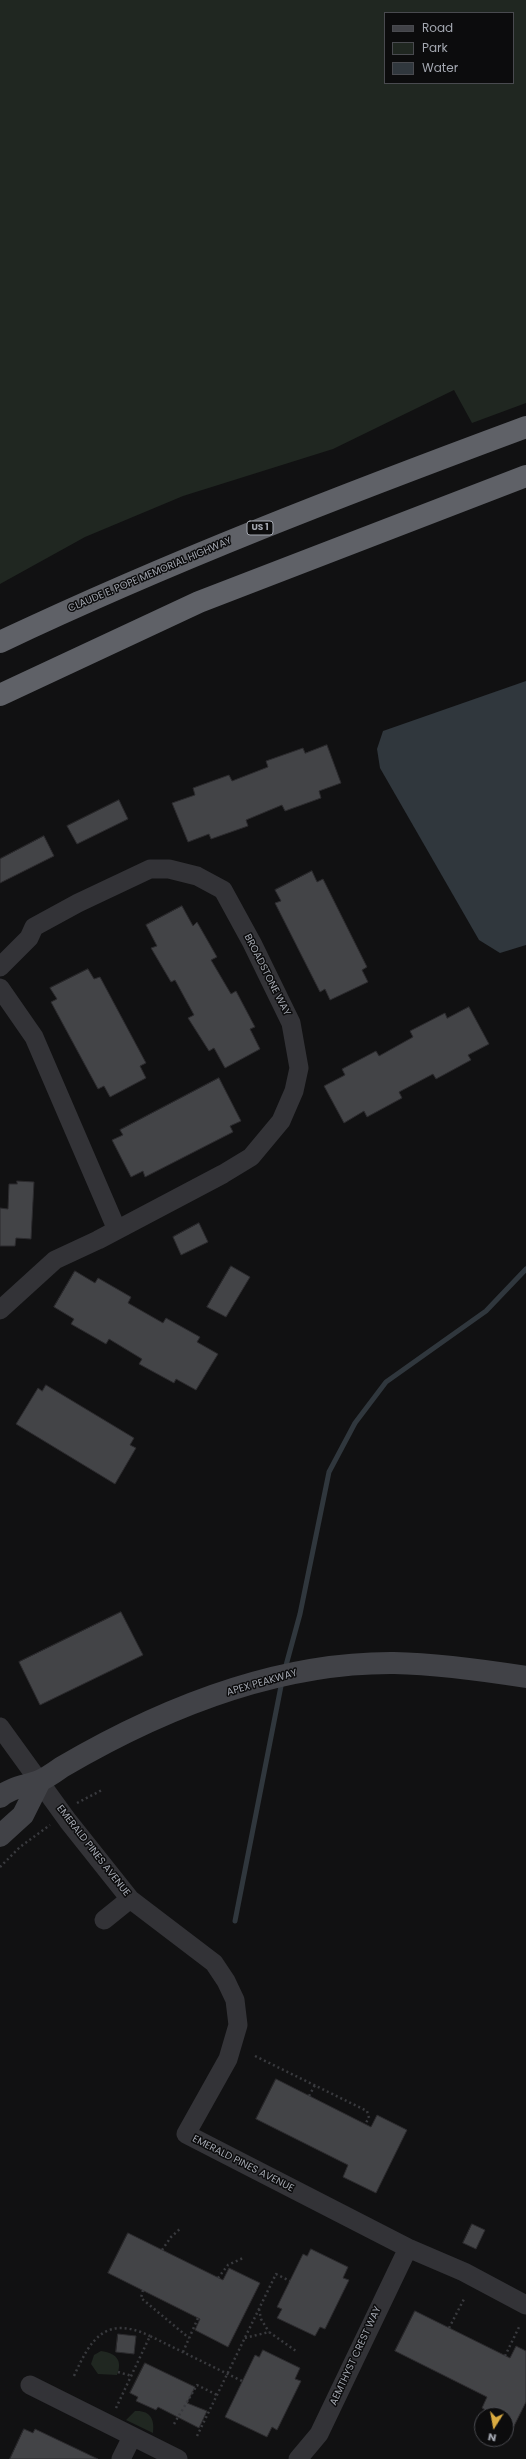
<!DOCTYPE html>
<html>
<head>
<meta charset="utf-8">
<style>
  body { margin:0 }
  #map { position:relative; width:526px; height:2459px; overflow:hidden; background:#111112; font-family:Poppins,sans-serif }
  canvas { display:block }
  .legend { position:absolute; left:384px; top:12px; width:130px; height:72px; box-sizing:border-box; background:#0c0c0d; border:1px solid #494a4f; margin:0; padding:5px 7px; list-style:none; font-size:12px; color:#a4a8b1 }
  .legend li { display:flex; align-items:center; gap:8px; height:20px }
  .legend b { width:20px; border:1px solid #494a4f }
  .north { position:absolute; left:474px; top:2407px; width:40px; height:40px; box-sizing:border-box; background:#0c0c0d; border:1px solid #494a4f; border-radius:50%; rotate:191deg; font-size:11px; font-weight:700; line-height:16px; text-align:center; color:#a4a8b1 }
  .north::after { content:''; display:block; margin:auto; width:14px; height:18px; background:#daab41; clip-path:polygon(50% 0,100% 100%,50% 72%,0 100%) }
</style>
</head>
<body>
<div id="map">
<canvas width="526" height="2459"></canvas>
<ul class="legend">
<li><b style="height:5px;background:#414247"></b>Road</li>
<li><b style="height:11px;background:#202721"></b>Park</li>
<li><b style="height:11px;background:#30373d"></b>Water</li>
</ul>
<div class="north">N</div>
</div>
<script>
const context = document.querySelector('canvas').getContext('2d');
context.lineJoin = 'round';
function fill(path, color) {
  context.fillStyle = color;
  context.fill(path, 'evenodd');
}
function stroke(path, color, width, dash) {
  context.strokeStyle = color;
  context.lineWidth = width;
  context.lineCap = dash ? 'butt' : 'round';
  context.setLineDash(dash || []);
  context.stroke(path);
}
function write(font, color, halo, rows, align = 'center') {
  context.font = font + ' Poppins,sans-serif';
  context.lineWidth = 3;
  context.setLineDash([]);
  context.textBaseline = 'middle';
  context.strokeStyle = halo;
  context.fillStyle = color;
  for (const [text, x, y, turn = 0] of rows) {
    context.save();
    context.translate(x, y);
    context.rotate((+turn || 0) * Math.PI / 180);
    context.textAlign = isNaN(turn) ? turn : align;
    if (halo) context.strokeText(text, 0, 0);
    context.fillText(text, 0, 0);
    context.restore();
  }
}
fill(new Path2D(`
  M0 0H526V403L472 423 454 390 333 449 183 496 85 537 0 584ZM385 13H513V83H385Z
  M101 2351C116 2353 123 2360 117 2375L98 2374 91 2364 94 2355Z
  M135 2411C150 2410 155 2419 153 2433L126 2420Z`), '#202721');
fill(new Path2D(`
  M526 681V945L500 953 479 940 380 768 377 749 383 731Z`), '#30373d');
stroke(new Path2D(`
  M285 1669 300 1614 329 1472 355 1423 386 1382 486 1311 526 1269
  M235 1921 282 1681`), '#30373d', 5);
const building = new Path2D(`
  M327 745 341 783 319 791 321 798 285 811 282 805 246 820 248 826 211 839 209 834 188 842 172 803 195 795 193 788 229 775 232 781 268 767 266 761 303 748 305 753Z
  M119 800 128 819 77 844 67 826Z
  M44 836 54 856 0 883V859Z
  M312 871 317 882 323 879 367 967 362 970 368 982 330 1000 325 989 320 992 275 903 281 901 275 890Z
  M182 906 193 926 197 922 217 957 211 960 231 994 236 991 255 1027 250 1029 260 1049 225 1068 214 1048 209 1051 188 1018 194 1015 175 980 171 982 151 948 157 946 146 925Z
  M88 969 94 979 100 977 146 1063 140 1066 146 1078 110 1097 104 1086 98 1089 51 1002 57 999 50 988Z
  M469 1007 489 1044 468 1055 471 1060 436 1079 433 1074 399 1092 402 1098 367 1117 364 1111 344 1123 324 1086 345 1075 342 1069 376 1051 379 1056 413 1037 410 1031 445 1013 447 1018Z
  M219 1078 241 1121 230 1126 233 1132 145 1177 143 1171 131 1177 112 1140 123 1135 120 1130Z
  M17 1181 34 1182 31 1239 16 1238 15 1246H0V1208L8 1209 9 1184H17Z
  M199 1223 208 1242 181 1255 173 1237Z
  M231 1266 250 1277 226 1317 207 1307Z
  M75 1271 95 1283 98 1278 131 1297 128 1303 163 1323 166 1318 200 1337 197 1342 218 1354 196 1390 176 1379 174 1383 139 1364 142 1359 109 1339 106 1344 71 1324 74 1319 54 1307Z
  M46 1385 134 1438 130 1445 136 1448 115 1484 16 1424 38 1388 42 1391Z
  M121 1612 143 1655 40 1705 19 1662Z
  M276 2079 371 2127 377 2115 407 2130 376 2193 343 2177 348 2165 256 2119Z
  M472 2224 485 2230 476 2249 463 2243Z
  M128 2233 223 2280 229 2268 260 2283 228 2347 195 2330 200 2319 108 2273Z
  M311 2249 348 2267 343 2278 349 2280 325 2329 320 2327 315 2336 277 2318 282 2309 277 2307 303 2254 307 2256Z
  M415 2311 510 2358 516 2346 526 2351V2402L506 2442V2415H495L482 2408 487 2397 395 2351Z
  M118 2334 136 2336 134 2354 116 2352Z
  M263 2350 300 2368 295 2379 301 2381 277 2430 272 2427 267 2437 225 2417 255 2355 259 2357Z
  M145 2363 195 2387 187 2403 207 2411 199 2428 158 2407 156 2410 136 2401 138 2397 130 2393Z
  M24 2429 33 2433 35 2429 98 2459H10Z`);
fill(building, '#434447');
stroke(building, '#2c2b2e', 1);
stroke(new Path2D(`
  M77 1803 102 1790
  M0 1867 20 1847 50 1825
  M255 2056 367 2111 369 2118 365 2124
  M309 2096 315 2085
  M162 2250 171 2237 181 2228
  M218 2278 228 2265 243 2258
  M143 2290 141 2298 189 2338
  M259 2309 261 2319 269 2332
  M449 2328 464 2299
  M245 2338 269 2332 296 2351
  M183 2352 198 2318
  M505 2356 520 2325
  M118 2372 132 2376
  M74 2376C91 2338 106 2315 150 2336
  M116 2408 150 2336 242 2381
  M174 2424 197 2385 217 2395
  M197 2436 276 2274 290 2281`), '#393a3e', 2.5, [2, 3]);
stroke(new Path2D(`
  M0 967 29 938 34 927 78 903 150 869H169L197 876 223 890 252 943 291 1023 299 1068 294 1091 281 1121 251 1157 223 1174 98 1240 55 1260 0 1310
  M0 988 34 1037 117 1230
  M0 1727 68 1821 130 1899 214 1963 226 1981 235 2000 238 2025 228 2059 186 2134 408 2248 464 2272 526 2305
  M104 1920 130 1899
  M30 2385 178 2459
  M121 2459 132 2437
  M298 2459 319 2434 408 2248`), '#333337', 19);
stroke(new Path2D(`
  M0 1797C11 1787 26 1786 39 1781 47 1778 55 1772 62 1767 161 1709 277 1662 394 1663 438 1664 482 1670 526 1677
  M0 1836 23 1815 40 1781`), '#414247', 22);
stroke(new Path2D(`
  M0 642C171 561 348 493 526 427
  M0 695 199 602 526 476`), '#5f6167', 22);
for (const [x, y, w] of [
  [260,528,26]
]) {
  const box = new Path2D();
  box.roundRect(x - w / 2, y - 7, w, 14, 3);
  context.fillStyle = '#0c0c0d';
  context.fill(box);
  stroke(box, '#a4a8b1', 1);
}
write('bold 9px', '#a4a8b1', null, [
  ["US 1",260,528]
]);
write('10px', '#a4a8b1', '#0c0c0d', [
  ["CLAUDE E. POPE MEMORIAL HIGHWAY",150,575,-23],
  ["BROADSTONE WAY",267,975,63],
  ["APEX PEAKWAY",262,1683,-16],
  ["EMERALD PINES AVENUE",93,1851,52],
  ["EMERALD PINES AVENUE",243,2164,27],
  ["AEMTHYST CREST WAY",356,2356,-65]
]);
</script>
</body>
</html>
